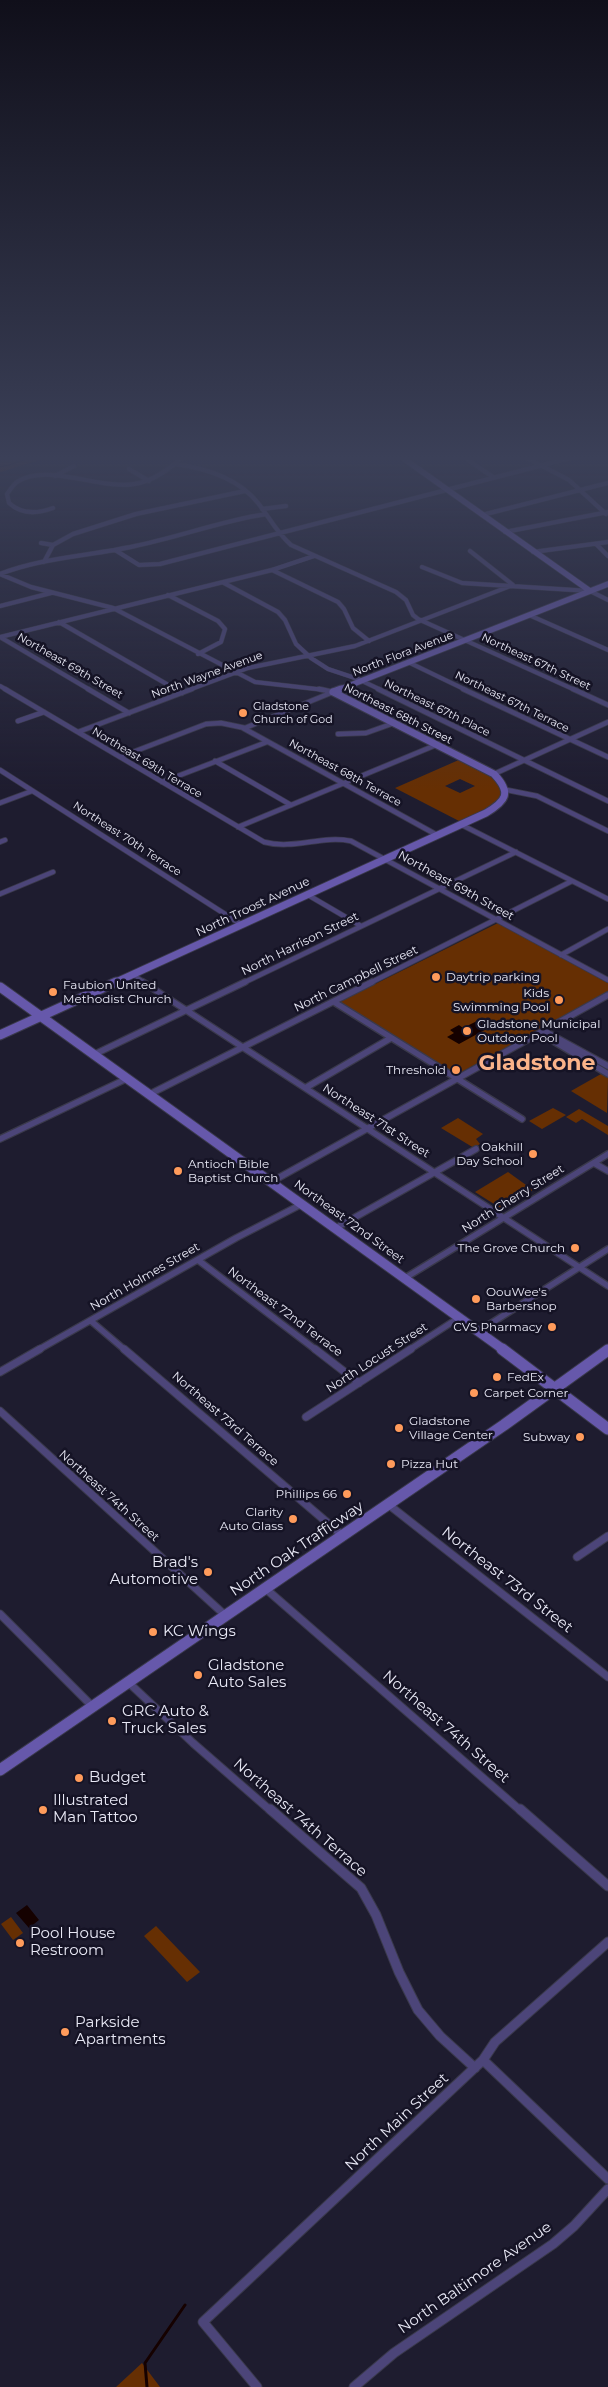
<!DOCTYPE html>
<html>
<head>
<meta charset="utf-8">
<style>
  body { margin:0 }
  canvas { display:block; background:#1e1c2f }
</style>
</head>
<body>
<canvas width="608" height="2387"></canvas>
<script>
const context = document.querySelector('canvas').getContext('2d');
context.lineJoin = 'round';
function fill(path, color) {
  context.fillStyle = color;
  context.fill(path, 'evenodd');
}
function stroke(path, color, width, dash) {
  context.strokeStyle = color;
  context.lineWidth = width;
  context.lineCap = dash ? 'butt' : 'round';
  context.setLineDash(dash || []);
  context.stroke(path);
}
function write(font, color, halo, rows, align = 'center') {
  context.font = font + ' Montserrat,sans-serif';
  context.lineWidth = 5;
  context.setLineDash([]);
  context.textBaseline = 'middle';
  context.strokeStyle = halo;
  context.fillStyle = color;
  for (const [text, x, y, turn = 0] of rows) {
    context.save();
    context.translate(x, y);
    context.rotate((+turn || 0) * Math.PI / 180);
    context.textAlign = isNaN(turn) ? turn : align;
    if (halo) context.strokeText(text, 0, 0);
    context.fillText(text, 0, 0);
    context.restore();
  }
}
fill(new Path2D(`
  M0 456H54L0 472Z
  M461 759 494 776 503 791C499 809 476 815 461 822L395 788ZM460 779 475 786 460 793 445 786Z
  M498 923 608 983V992L456 1075 339 1002Z
  M601 1074 608 1078 607 1113 571 1091Z
  M553 1108 566 1115 542 1129 529 1121Z
  M579 1109 608 1126V1135L582 1119 576 1123 566 1117Z
  M458 1118 483 1134 476 1139 480 1144 474 1148 441 1128Z
  M508 1172 533 1190 502 1209 475 1192Z
  M11 1917 23 1933 13 1940 1 1924Z
  M156 1926 200 1972 187 1982 144 1936Z
  M142 2363 160 2387H116Z`), '#662f03');
fill(new Path2D(`
  M479 1020 490 1027 459 1044 447 1037 454 1033 450 1030 459 1025 463 1028Z
  M27 1905 39 1920 29 1928 16 1913Z`), '#150100');
stroke(new Path2D(`
  M0 467C14 465 25 458 39 456`), '#150100', 1);
stroke(new Path2D(`
  M147 2387 145 2363 185 2305`), '#150100', 3);
const streetFar4 = new Path2D(`
  M462 456 493 477
  M523 456 569 480 606 514
  M175 464C205 468 238 478 258 503 269 517 277 533 291 545L396 592 406 600 413 615 418 619 575 690
  M129 469 149 481
  M55 476 74 466
  M53 508C37 514 22 515 9 503L7 494C10 490 13 485 17 482 46 462 100 490 134 484 154 481 169 469 184 456
  M262 509 286 506
  M482 515 608 483
  M505 532 608 512
  M41 543 53 545
  M596 544 608 556
  M115 550 139 565 160 564 578 456
  M533 552 608 542
  M44 562 53 545 73 534 136 514 245 491
  M422 567 462 583 590 591 608 600
  M272 570 338 602 344 609 353 628 369 641
  M0 574 31 587 113 608 255 682 325 690
  M0 574C44 557 90 556 135 546 179 537 221 521 266 514
  M224 583 278 612 285 620 296 644 311 658 328 669 358 679 381 690
  M168 595 218 621 225 629 221 642 198 654
  M0 606 51 593
  M529 615 608 650
  M59 622 177 690
  M0 637 272 570 314 556
  M0 637 90 690
  M410 663 466 690
  M0 686 7 690
  M189 690 248 668 355 646 513 585 470 551`);
const streetFar3 = new Path2D(`
  M5 689 264 842C294 850 321 835 351 841L608 980
  M88 689 129 713
  M175 689 182 693
  M319 689 333 692
  M378 689 608 801
  M463 689 608 757
  M573 689 608 705
  M18 721 44 712
  M243 728 437 835
  M78 732 192 689
  M338 734 366 733 394 723
  M120 757 206 724 221 723 245 728 333 692
  M215 761 291 805
  M0 770 242 925
  M494 774 608 722
  M162 782 267 742
  M507 790 537 796 608 831
  M0 803 32 791
  M460 824 608 899
  M238 827 436 745
  M0 842 5 840
  M0 894 53 872
  M308 895 361 926
  M561 955 608 929
  M133 975 145 983
  M243 983 516 852
  M370 983 572 881`);
const streetFar2 = new Path2D(`
  M143 982 608 1286
  M334 1002 522 1119
  M544 1031 608 1066
  M540 1033 608 1074
  M93 1055 245 982
  M307 1087 391 1038
  M148 1095 372 982
  M0 1139 126 1079
  M594 1163 608 1171
  M271 1182 608 995
  M336 1228 476 1149
  M198 1260 316 1350
  M405 1278 608 1154
  M91 1321 125 1350
  M479 1331 608 1249
  M38 1350 236 1238 302 1204
  M409 1350 460 1317`);
const streetFar1 = new Path2D(`
  M124 1349 343 1536
  M315 1349 359 1383
  M0 1372 40 1349
  M0 1411 226 1616
  M306 1417 411 1349
  M389 1505 608 1677
  M577 1557 608 1536
  M266 1589 521 1811
  M0 1614 93 1707
  M129 1683 193 1743 271 1811`);
const street = new Path2D(`
  M270 1809 361 1888 376 1915 399 1972 418 2010 440 2036 475 2068
  M520 1809 608 1886
  M483 2060 608 2179
  M257 2387 203 2322 483 2060 495 2042 608 1942
  M354 2387 394 2353 553 2244 574 2226 608 2189`);
const secondaryFar3 = new Path2D(`
  M400 456 590 591
  M338 690 608 584`);
const secondaryFar2 = new Path2D(`
  M333 692 341 689
  M114 983 486 813C506 801 512 793 494 774L333 692`);
const secondaryFar1 = new Path2D(`
  M0 987 504 1350
  M0 1035 116 982`);
const secondary = new Path2D(`
  M502 1349 608 1429
  M0 1770 504 1425 608 1350`);
stroke(streetFar4, '#3a394b', 5);
stroke(streetFar3, '#3a394b', 6);
stroke(streetFar2, '#3a394b', 8);
stroke(streetFar1, '#3a394b', 9);
stroke(street, '#3a394b', 11);
stroke(secondaryFar3, '#3a394b', 7);
stroke(secondaryFar2, '#3a394b', 9);
stroke(secondaryFar1, '#3a394b', 11);
stroke(secondary, '#3a394b', 13);
stroke(streetFar4, '#4c4579', 4);
stroke(streetFar3, '#4c4579', 4.5);
stroke(streetFar2, '#4c4579', 5.5);
stroke(streetFar1, '#4c4579', 7);
stroke(street, '#4c4579', 9);
stroke(secondaryFar3, '#6658ab', 5.5);
stroke(secondaryFar2, '#6658ab', 7);
stroke(secondaryFar1, '#6658ab', 9);
stroke(secondary, '#6658ab', 11);
const sky = context.createLinearGradient(0, 0, 0, 790);
sky.addColorStop(0, '#100f1a');
sky.addColorStop(0.58, '#3b4058');
sky.addColorStop(1, '#3b405800');
context.fillStyle = sky;
context.fillRect(0, 0, 608, 790);
for (const [x, y, r, color] of [
  [243,713,5,"#ff9b5b"],
  [436,977,5,"#ff9b5b"],
  [53,992,5,"#ff9b5b"],
  [559,1000,5,"#ff9b5b"],
  [467,1031,5,"#ff9b5b"],
  [456,1070,5,"#ff9b5b"],
  [533,1154,5,"#ff9b5b"],
  [178,1171,5,"#ff9b5b"],
  [575,1248,5,"#ff9b5b"],
  [476,1299,5,"#ff9b5b"],
  [552,1327,5,"#ff9b5b"],
  [497,1377,5,"#ff9b5b"],
  [474,1393,5,"#ff9b5b"],
  [399,1428,5,"#ff9b5b"],
  [580,1437,5,"#ff9b5b"],
  [391,1464,5,"#ff9b5b"],
  [347,1494,5,"#ff9b5b"],
  [293,1519,5,"#ff9b5b"],
  [208,1572,5,"#ff9b5b"],
  [153,1632,5,"#ff9b5b"],
  [198,1675,5,"#ff9b5b"],
  [112,1721,5,"#ff9b5b"],
  [79,1778,5,"#ff9b5b"],
  [43,1810,5,"#ff9b5b"],
  [20,1943,5,"#ff9b5b"],
  [65,2032,5,"#ff9b5b"]
]) {
  const dot = new Path2D();
  dot.arc(x, y, r, 0, 2 * Math.PI);
  context.fillStyle = color;
  context.fill(dot);
  stroke(dot, '#151325', 2);
}
write('11px', '#e8e8f5', '#151325', [
  ["North Flora Avenue",403,654,-21],
  ["Northeast 67th Street",536,662,25],
  ["Northeast 69th Street",70,666,30],
  ["North Wayne Avenue",207,675,-20],
  ["Northeast 67th Terrace",512,702,26],
  ["Northeast 67th Place",437,708,26],
  ["Northeast 68th Street",398,714,27],
  ["Northeast 69th Terrace",147,763,31],
  ["Northeast 68th Terrace",345,773,29],
  ["Northeast 70th Terrace",127,839,33]
]);
write('11px', '#e8e8f5', '#151325', [
  ["Gladstone",253,707],
  ["Church of God",253,720]
], 'left');
write('12px', '#e8e8f5', '#151325', [
  ["Northeast 69th Street",456,886,29],
  ["North Troost Avenue",253,907,-25],
  ["North Harrison Street",300,944,-26],
  ["North Campbell Street",356,979,-26],
  ["Northeast 71st Street",376,1121,33],
  ["North Cherry Street",513,1199,-32],
  ["Northeast 72nd Street",349,1222,36],
  ["North Holmes Street",145,1277,-30],
  ["Northeast 72nd Terrace",285,1312,37],
  ["North Locust Street",377,1358,-33],
  ["Northeast 73rd Terrace",225,1419,41],
  ["Northeast 74th Street",109,1496,42]
]);
write('12px', '#e8e8f5', '#151325', [
  ["Daytrip parking",446,977],
  ["Faubion United",63,985],
  ["Methodist Church",63,999],
  ["Kids",549,993,"right"],
  ["Swimming Pool",549,1007,"right"],
  ["Gladstone Municipal",477,1024],
  ["Outdoor Pool",477,1038],
  ["Threshold",446,1070,"right"],
  ["Oakhill",523,1147,"right"],
  ["Day School",523,1161,"right"],
  ["Antioch Bible",188,1164],
  ["Baptist Church",188,1178],
  ["The Grove Church",565,1248,"right"],
  ["OouWee's",486,1292],
  ["Barbershop",486,1306],
  ["CVS Pharmacy",542,1327,"right"],
  ["FedEx",507,1377],
  ["Carpet Corner",484,1393],
  ["Gladstone",409,1421],
  ["Village Center",409,1435],
  ["Subway",570,1437,"right"],
  ["Pizza Hut",401,1464],
  ["Phillips 66",337,1494,"right"],
  ["Clarity",283,1512,"right"],
  ["Auto Glass",283,1526,"right"]
], 'left');
write('15px', '#e8e8f5', '#151325', [
  ["North Oak Trafficway",297,1549,-34],
  ["Northeast 73rd Street",507,1580,38],
  ["Northeast 74th Street",446,1727,41],
  ["Northeast 74th Terrace",300,1818,41],
  ["North Main Street",397,2122,-43],
  ["North Baltimore Avenue",475,2278,-35]
]);
write('15px', '#e8e8f5', '#151325', [
  ["Brad's",198,1563,"right"],
  ["Automotive",198,1580,"right"],
  ["KC Wings",163,1632],
  ["Gladstone",208,1666],
  ["Auto Sales",208,1683],
  ["GRC Auto &",122,1712],
  ["Truck Sales",122,1729],
  ["Budget",89,1778],
  ["Illustrated",53,1801],
  ["Man Tattoo",53,1818],
  ["Pool House",30,1934],
  ["Restroom",30,1951],
  ["Parkside",75,2023],
  ["Apartments",75,2040]
], 'left');
write('bold 22px', '#fab389', '#151325', [
  ["Gladstone",537,1064]
]);
</script>
</body>
</html>
